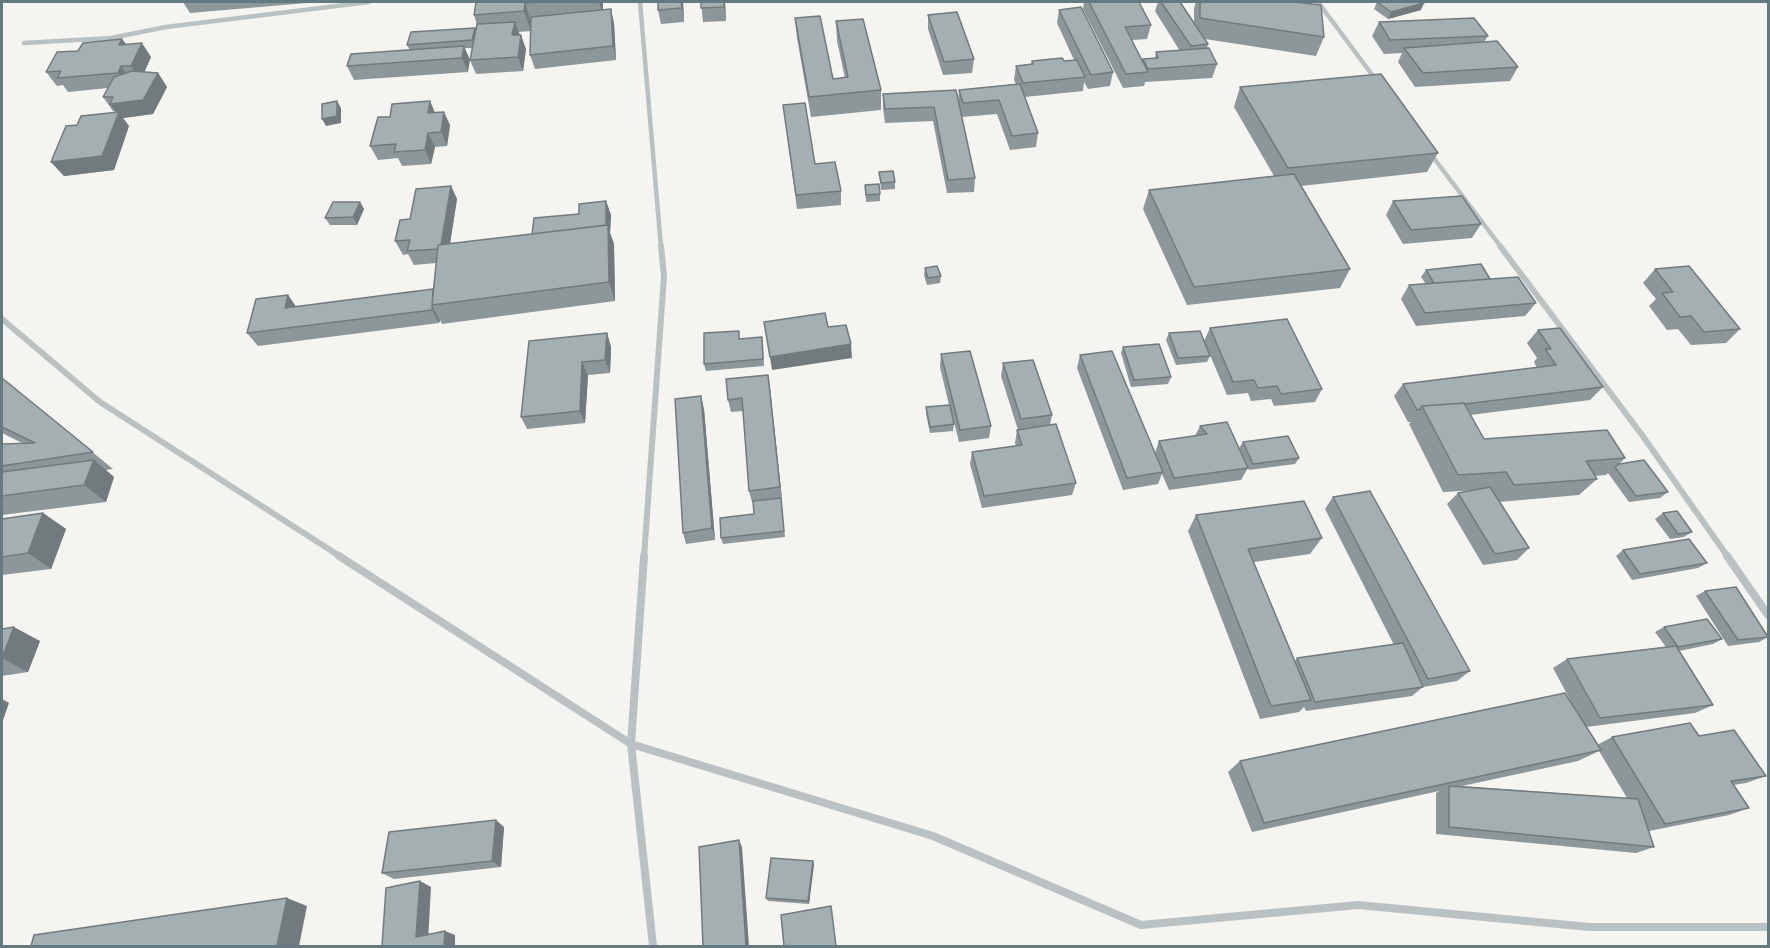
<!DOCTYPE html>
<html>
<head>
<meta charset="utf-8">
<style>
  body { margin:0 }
  #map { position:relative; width:1770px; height:948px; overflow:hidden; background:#f4f4f0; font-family:Overpass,sans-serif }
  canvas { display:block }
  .frame { position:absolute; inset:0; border:3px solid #637a81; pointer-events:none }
</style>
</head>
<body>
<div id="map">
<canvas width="1770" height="948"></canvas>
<div class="frame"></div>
</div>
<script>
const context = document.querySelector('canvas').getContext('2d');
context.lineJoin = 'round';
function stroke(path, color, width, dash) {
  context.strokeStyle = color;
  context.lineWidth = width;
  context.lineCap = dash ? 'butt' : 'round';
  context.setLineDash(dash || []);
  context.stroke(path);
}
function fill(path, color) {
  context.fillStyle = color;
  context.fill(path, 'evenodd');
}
stroke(new Path2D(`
  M640 2 661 247
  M1318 2 1376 80
  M24 43 111 38 166 27 369 2
  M1430 153 1501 247`), '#bac1c3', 4.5);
stroke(new Path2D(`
  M1500 246 1642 435 1728 557
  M2 319 100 402 341 557
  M644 557 664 276 661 246`), '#bac1c3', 6);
stroke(new Path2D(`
  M339 556 631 744 933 836 1141 925 1358 905 1589 927H1768
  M644 556 631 744 653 946
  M1727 556 1768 615`), '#bac1c3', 8);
fill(new Path2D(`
  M183 2H318L190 13Z
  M476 2H603V9L614 23 616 60 535 69 530 55 531 31 518 32 526 49 523 71 476 74 470 60 473 48H465L468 72 354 80 347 66 410 50 407 45 475 28 476 31 477 25 474 15Z
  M658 2H683L684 22 661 24 658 10Z
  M701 2H725L726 21 703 22Z
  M1084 2H1139L1151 25 1147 39 1132 40 1143 62V59L1155 58 1156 52 1180 51 1155 11 1158 2H1180L1194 23V8L1196 2H1295L1324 37 1316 56 1205 39 1208 44 1207 49 1217 64 1212 78 1145 82 1144 86 1123 88 1083 9Z
  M1377 2 1421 10 1388 19 1374 9Z
  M1059 10 1113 72 1110 86 1088 89 1084 82 1083 91 1025 97 1038 133 1036 147 1010 150 997 114 962 117 975 178 974 192 947 193 933 121 885 123 883 108V94L958 102 959 90 1016 84 1014 80 1016 66 1031 64 1032 61H1064L1074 60 1057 23Z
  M928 15 974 59 972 73 943 75 928 29Z
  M795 18 833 79 845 78 837 41 836 21 881 90V110L811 117 797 38Z
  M1379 22 1488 36 1484 42 1518 67 1510 81 1415 87 1398 62 1402 53 1384 54 1372 36Z
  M122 39 126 44 151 57 144 72 158 73 167 87 153 114 123 118 129 126 114 170 64 176 51 162 77 125 116 112 113 111 103 97 108 88 68 92 63 85 57 86 46 72 78 51Z
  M1240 87 1438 153 1427 172 1301 186 1350 269 1340 288 1187 305 1143 209 1149 190 1274 176 1234 107Z
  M783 105 815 164 841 191V205L797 209Z
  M435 112 450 125 447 146 435 147 431 164 402 166 398 158 378 160 370 146 390 117Z
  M879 172 895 182V189L881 190Z
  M865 185 880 194V201L866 202Z
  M451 186 457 199 450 244 532 234 606 201 611 215 610 233 614 244 615 301 442 324 440 320 439 323 258 346 247 333 288 295 296 307 433 289 436 263 414 265 408 254 403 255 395 241 410 219Z
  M1393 201 1481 224 1472 238 1403 244 1386 215Z
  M360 202 364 209 357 225H330L325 218Z
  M925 268 941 276 940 283 927 285 924 275Z
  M1655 269 1740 329 1726 343 1691 345 1678 329 1667 330 1649 306 1656 299 1643 283Z
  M1426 270 1490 279 1536 303 1525 316 1416 326 1401 299 1409 285 1426 284 1421 277Z
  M1210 328 1322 389 1315 402 1274 406 1271 399 1251 401 1248 393 1227 395 1204 341Z
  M1538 330 1603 387 1590 400 1470 415 1484 439 1625 458 1619 464 1668 492 1660 498 1629 502 1608 473 1606 475 1595 476 1597 479 1579 495 1499 502 1529 548 1517 560 1483 565 1447 504 1458 493 1478 490 1443 492 1409 424 1411 422H1408L1394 396 1403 384 1537 368 1534 362 1537 358 1527 343Z
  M607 333 611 347 610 373 588 375 585 423 527 429 521 417Z
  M1169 333 1210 356 1207 362 1176 365 1166 340Z
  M740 339 763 344 764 366 706 371 704 364Z
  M1123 347 1171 377 1168 384 1131 387 1121 353Z
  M941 354 991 426 989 438 959 442 951 410 954 424 953 431 930 433 926 414V407L949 405 940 367Z
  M1080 355 1155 453 1159 441 1195 436 1200 426 1248 468 1241 480 1169 490 1162 474 1158 484 1123 490 1077 368Z
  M1003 363 1052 415 1050 425 1076 483 1072 495 982 508 970 464 972 452 1016 446 1015 443 1017 430H1018L1001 376Z
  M768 375 782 499H781L785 537 723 544 721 538 754 514 753 502H752L749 491 743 411 731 412 728 400Z
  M2 378 113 469 106 470 114 477 106 502 2 515V444L22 443 2 433Z
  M704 409 715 540 686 544 683 533Z
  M1243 442 1299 458 1295 464 1249 470 1239 448Z
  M1333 497 1470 671 1457 681 1423 687 1412 696 1306 711 1304 707 1299 712 1260 719 1188 531 1196 515 1322 538 1310 554 1254 562 1295 661 1297 658 1394 645 1325 509Z
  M43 513 66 529 51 569 2 575V519Z
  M1663 513 1692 532 1684 537 1670 539 1655 519Z
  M1623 550 1707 563 1698 568 1632 580 1616 556Z
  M1705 591 1768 637 1759 642 1728 646 1696 596Z
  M1664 627 1722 639 1713 644 1679 651 1713 705 1695 713 1586 727 1597 745 1612 737 1699 736 1766 776 1746 783 1733 785 1749 808 1729 815 1649 831 1654 847 1636 853 1436 834V793L1439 791 1252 832 1228 772 1240 761 1574 707 1553 668 1567 659 1666 647 1655 632ZM1599 751 1627 798 1462 786 1578 761Z
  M2 629 40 641 28 672 2 676Z
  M504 827 501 867 394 879 382 873Z
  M814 864 809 904 768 901 766 898Z`), '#8d9699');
fill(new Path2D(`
  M599 2H603V16Z
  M681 2H683L684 22 682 8Z
  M724 2H725L726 21 724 7Z
  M525 3 531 22V31L524 11Z
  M1424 3 1421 10 1388 19 1391 12Z
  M611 9 614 23 616 60 613 46Z
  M515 22 520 35H512Z
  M475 28 477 35 475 48 472 40Z
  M521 35 526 49 523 71 518 57Z
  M122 39 132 53 119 45Z
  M142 43 151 57 141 80 131 66Z
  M464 46 470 60 468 72 462 58Z
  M121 66 131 80 128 87 118 73Z
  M158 73 167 87 153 114 123 118 129 126 114 170 64 176 51 162 118 115 110 104Z
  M337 101 341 108V123L326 126 322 119Z
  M430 101 436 115 428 113Z
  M444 112 450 125 447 146 441 132Z
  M428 133 435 147 431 164 425 150Z
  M451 186 457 199 447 262 440 249Z
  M606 201 611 215 610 233 614 244 615 301 609 282 605 230Z
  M360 202 364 209 357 225 353 217Z
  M288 295 297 308H285Z
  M432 306 440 320 439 323 432 310Z
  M607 333 611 347 610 373 605 360Z
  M851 344 852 358 772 370 770 357Z
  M582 362 588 375 585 423 580 411Z
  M768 375 770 387 782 499 780 487Z
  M701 396 704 409 715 540 712 528Z
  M94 460 114 477 106 502 84 485Z
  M43 513 66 529 51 569 28 553Z
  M14 627 40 641 28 672 2 658Z
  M2 699 9 703 2 723Z
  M496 820 504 827 501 867 492 861Z
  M739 840 742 847 749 946H746Z
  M813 861 814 864 809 904 808 901Z
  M420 881 431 887 428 942 416 937Z
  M287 898 307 906 299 946H277Z
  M445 931 455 935V946H444Z`), '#737a7d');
const building = new Path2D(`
  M476 2H539L525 3 524 11 474 15Z
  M658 2H681L682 8 658 10Z
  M701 2H724V7L701 8Z
  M1089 2H1139L1151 25 1125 27 1148 72 1126 74Z
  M1161 2H1180L1208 44 1191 46Z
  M1200 2H1295L1321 5 1324 37 1200 18Z
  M1377 2H1423L1424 3 1391 12Z
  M1081 7 1113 72 1091 75 1059 10Z
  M611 9 613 46 530 55 531 17Z
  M957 12 974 59 944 62 928 15Z
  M820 16 833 79 848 77 836 21 863 19 881 90 809 97 795 18Z
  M1474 18 1488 36 1390 40 1379 22Z
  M515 22 512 35H521L518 57 470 60 477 24Z
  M475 28 472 40 407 45 411 32Z
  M122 39 119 45 142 43 131 66H121L118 73 57 78 61 71 46 72 57 52 78 51 83 43Z
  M1497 41 1518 67 1423 73 1404 48Z
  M464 46 462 58 347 66 351 54Z
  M1209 48 1217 64 1148 69 1143 59 1158 58 1156 52Z
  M1062 58 1064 61 1077 60 1085 77 1023 83 1016 66 1033 64 1032 61Z
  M132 71 158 73 143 100 110 104 113 97H103L114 77Z
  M1381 74 1438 153 1288 168 1240 87Z
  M1020 84 1038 133 1012 136 999 100 963 103 959 90Z
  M956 90 975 178 948 180 934 107 885 109 883 94Z
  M337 101V116L322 119V104Z
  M430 101 428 113 444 112 441 132 428 133 425 150 394 152 396 144 370 146 378 117H390L392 104Z
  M805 103 815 164 835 162 841 191 796 195 783 105Z
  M119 112 102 156 51 162 66 126 77 125 81 116Z
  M893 171 895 182 881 183 879 172Z
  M1294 174 1350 269 1194 287 1149 190Z
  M879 184 880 194 866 195 865 185Z
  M451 186 441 245H438V249L407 251 410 240 395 241 400 220 410 219 416 189Z
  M1462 196 1481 224 1411 230 1393 201Z
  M606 201V225L532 234 534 218 579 214V204Z
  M333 202H360L353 217 325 218Z
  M608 225 609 282 432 305 438 245Z
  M1481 264 1490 279 1434 283 1426 270Z
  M937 266 941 276 928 278 925 268Z
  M1689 266 1740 329 1704 332 1691 316 1680 317 1662 293 1673 292 1655 269Z
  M1518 277 1536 303 1425 313 1409 285Z
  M433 289 432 310 247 333 256 299 288 295 285 308Z
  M825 313 828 327 846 325 851 344 770 357 764 322Z
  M1287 319 1322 389 1281 394 1277 386 1258 388 1254 380 1233 382 1210 328Z
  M1560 328 1603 387 1465 404 1464 403 1422 406 1420 409 1417 410 1403 384 1556 365 1545 349H1551L1538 330Z
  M739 331V339L762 337 763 359 704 364V333Z
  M1200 331 1210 356 1178 358 1169 333Z
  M607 333 605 360 582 362 580 411 521 417 529 341Z
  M1159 344 1171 377 1134 380 1123 347Z
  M970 351 991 426 960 430 941 354Z
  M1112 351 1163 472 1127 478 1080 355Z
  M1033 360 1052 415 1021 419 1003 363Z
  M768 375 780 487 749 491 742 398 728 400 726 379Z
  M2 378 93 452 2 466V444L35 443 2 427Z
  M701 396 712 528 683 533 675 399Z
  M1464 403 1484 439 1607 430 1625 458 1586 461 1597 479 1514 485 1506 472 1458 475 1422 406Z
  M950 405 954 424 930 427 926 407Z
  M1227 422 1248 468 1174 478 1159 441 1207 434 1200 426Z
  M1056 424 1076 483 984 496 972 452 1022 445 1017 430Z
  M1288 436 1299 458 1253 464 1243 442Z
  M94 460 84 485 2 496V472Z
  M1644 460 1668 492 1636 496 1615 467 1619 464Z
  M1490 487 1529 548 1495 554 1458 493Z
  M1370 491 1470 671 1428 679 1333 497Z
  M781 498 784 531 721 538 720 518 754 514 753 501Z
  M1304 501 1322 538 1248 549 1311 700 1271 706 1196 515Z
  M1677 511 1692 532 1678 534 1663 513Z
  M43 513 28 553 2 557V519Z
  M1689 539 1707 563 1640 574 1623 550Z
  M1736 587 1768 637 1738 640 1705 591Z
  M1707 619 1722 639 1678 647 1664 627Z
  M14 627 2 658V659V629Z
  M1403 643 1423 687 1315 702 1297 658Z
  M1676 646 1713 705 1600 718 1567 659Z
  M1565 693 1601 750 1264 823 1240 761Z
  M1690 723 1699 736 1734 730 1766 776 1731 781 1749 808 1665 824 1612 737Z
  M1449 786 1638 799 1654 847 1449 827Z
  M496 820 492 861 382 873 389 832Z
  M739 840 746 946H703L699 847Z
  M771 858 813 861 808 901 766 898Z
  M420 881 416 937 445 931 444 946H382L386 888Z
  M287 898 277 946H31L34 935Z
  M831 906 836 946H784L781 915Z`);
fill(building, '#a4afb2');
stroke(building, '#737a7d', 1.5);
</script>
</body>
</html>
